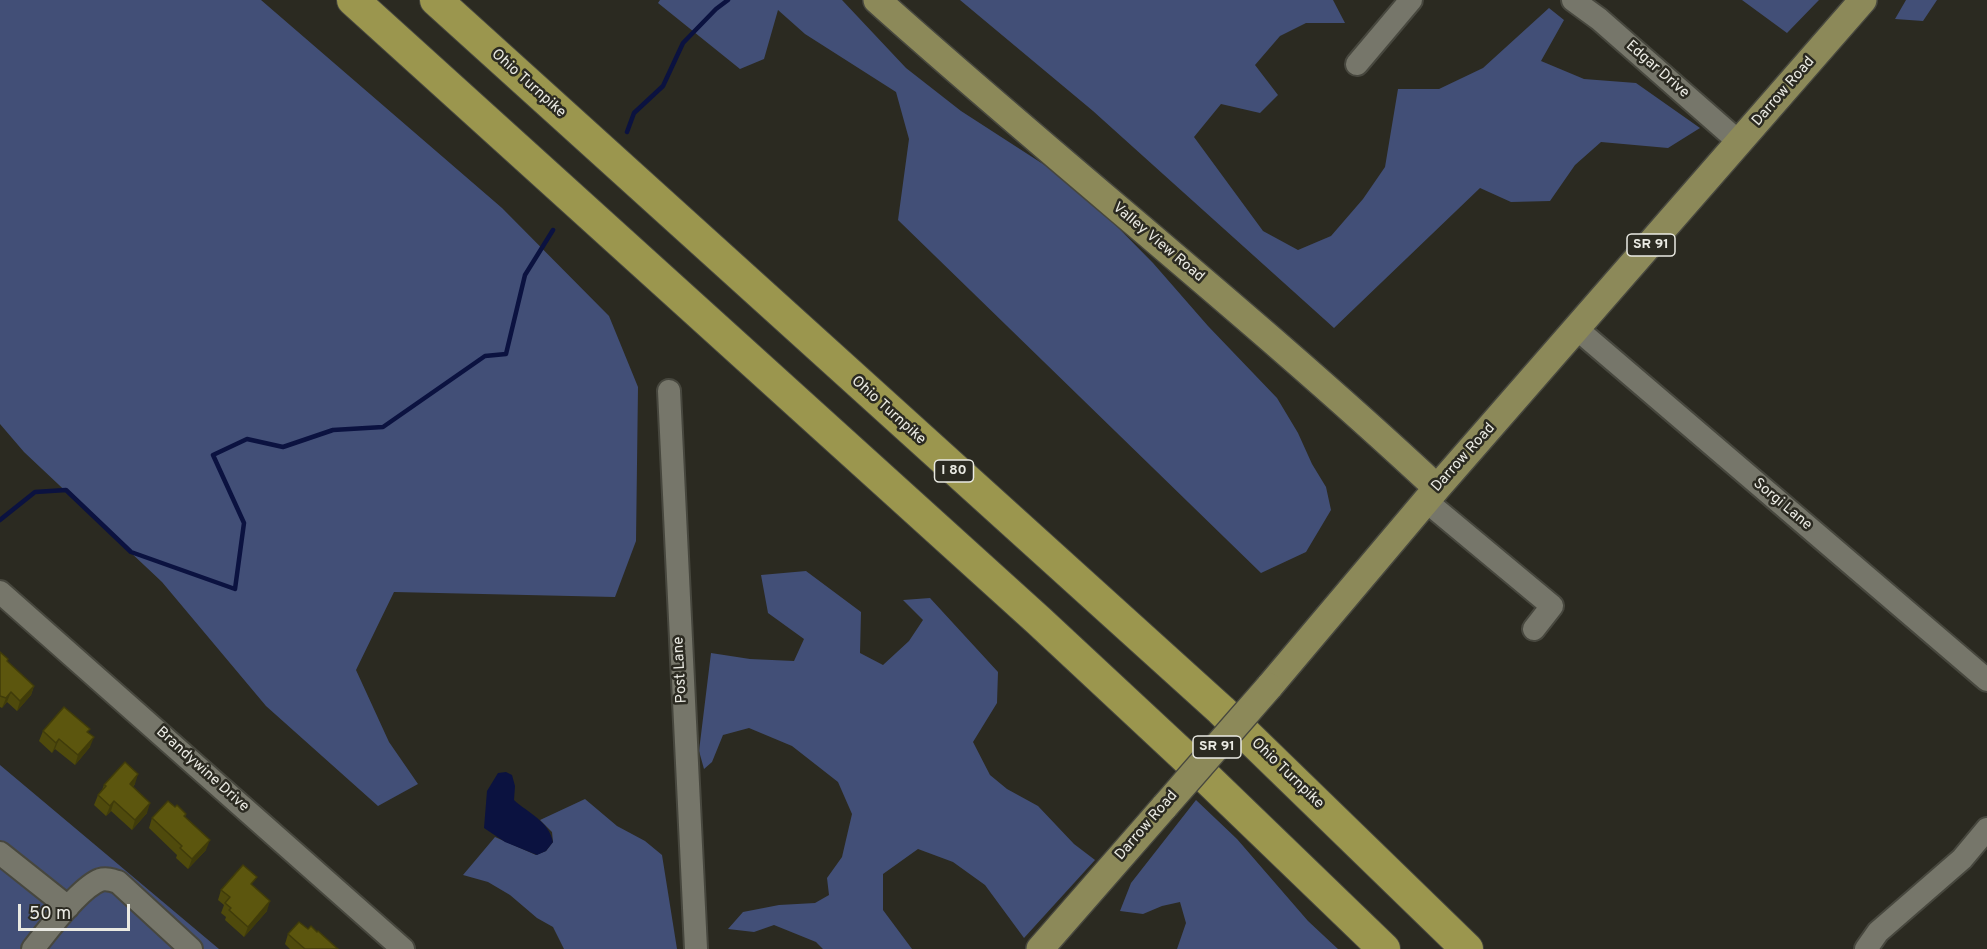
<!DOCTYPE html>
<html>
<head>
<meta charset="utf-8">
<style>
  body { margin:0 }
  #map { position:relative; width:1987px; height:949px; overflow:hidden; background:#2b2a21; font-family:Overpass,sans-serif }
  canvas { display:block }
  .scale { position:absolute; left:18px; top:904px; width:112px; height:27px; box-sizing:border-box; border:3px solid #eaeae3; border-top:0; padding-left:8px; font-size:18px; line-height:21px; white-space:nowrap; color:#eaeae3; -webkit-text-stroke:4px #2b2a21; paint-order:stroke }
</style>
</head>
<body>
<div id="map">
<canvas width="1987" height="949"></canvas>
<div class="scale">50 m</div>
</div>
<script>
const context = document.querySelector('canvas').getContext('2d');
context.lineJoin = 'round';
function fill(path, color) {
  context.fillStyle = color;
  context.fill(path, 'evenodd');
}
function stroke(path, color, width, dash) {
  context.strokeStyle = color;
  context.lineWidth = width;
  context.lineCap = dash ? 'butt' : 'round';
  context.setLineDash(dash || []);
  context.stroke(path);
}
function write(font, color, halo, rows, align = 'center') {
  context.font = font + ' Overpass,sans-serif';
  context.lineWidth = 5;
  context.setLineDash([]);
  context.textBaseline = 'middle';
  context.strokeStyle = halo;
  context.fillStyle = color;
  for (const [text, x, y, turn = 0] of rows) {
    context.save();
    context.translate(x, y);
    context.rotate((+turn || 0) * Math.PI / 180);
    context.textAlign = isNaN(turn) ? turn : align;
    if (halo) context.strokeText(text, 0, 0);
    context.fillText(text, 0, 0);
    context.restore();
  }
}
fill(new Path2D(`
  M0 0H261L502 208 609 316 638 387 636 541 615 597 394 592 356 670 389 742 418 784 378 806 266 706 162 582 24 452 0 424Z
  M660 0H842L906 68 961 111 1077 186 1153 263 1208 326 1277 398 1298 433 1312 464 1326 487 1331 510 1306 552 1261 573 898 220 909 139 896 92 805 34 778 10 764 59 740 69 658 3Z
  M960 0H1333L1345 23H1306L1280 36 1255 65 1278 95 1260 113 1221 104 1194 137 1263 231 1298 250 1331 236 1363 199 1385 167 1398 89H1439L1483 68 1549 8 1564 20 1541 61 1584 79 1636 83 1700 128 1668 148 1601 142 1575 165 1550 201 1511 202 1480 188 1334 328 1093 111Z
  M1742 0H1819L1787 33Z
  M1906 0H1937L1923 21 1895 19Z
  M806 571 861 612 860 653 883 665 909 641 923 620 903 600 930 598 998 672 997 703 973 742 990 775 1007 789 1038 806 1074 844 1095 860 1024 938 985 885 953 862 918 849 883 874V910L912 949H823L816 942 774 925 754 932 728 929 743 912 779 905 815 903 829 895 827 878 842 857 852 814 838 782 792 746 749 728 723 735 712 762 704 769 699 751 711 653 750 659 794 661 804 639 768 613 761 575Z
  M0 765 219 949H0Z
  M585 799 617 826 645 841 662 855 677 949H564L553 927 537 918 510 895 488 882 463 875 495 837 536 855 546 851 553 842 552 832 540 820Z
  M1196 800 1237 839 1308 921 1338 949H1177L1186 923 1180 902 1162 906 1143 914 1120 911 1131 883Z`), '#424f77');
fill(new Path2D(`
  M506 772 512 775 515 786 514 800C528 813 549 821 553 842L546 851 537 855 505 842 484 828 487 791 498 773Z`), '#0b1240');
stroke(new Path2D(`
  M627 132 634 113 663 86 683 43 716 9 728 0
  M0 520 35 492 66 490 131 552 235 589 244 523 213 455 247 439 283 447 333 430 383 427 485 356 506 354 525 275 553 230`), '#0b1240', 4.5);
const minor = new Path2D(`
  M1573 0 1599 19 1739 142
  M1357 64 1411 0
  M1577 329 1987 680
  M669 391 696 949
  M1426 501 1552 606 1534 629
  M0 592 403 949
  M0 853 68 907
  M33 949C46 932 81 887 100 880 106 878 112 880 118 882L191 949
  M1866 949 1878 932 1962 859 1987 829`);
const major = new Path2D(`
  M877 0C1061 165 1256 319 1437 488
  M1269 687 1437 488 1863 0
  M1040 949 1165 806`);
const highway = new Path2D(`
  M353 0 1038 620 1185 757 1384 949
  M436 0 1221 710 1467 949`);
stroke(minor, '#47473e', 26);
stroke(major, '#47473e', 30);
stroke(highway, '#47473e', 34);
stroke(minor, '#76766a', 22);
stroke(major, '#8c8959', 27);
stroke(highway, '#9b964e', 32);
const majorBridge = new Path2D(`
  M1165 806 1269 687`);
stroke(majorBridge, '#47473e', 30, []);
stroke(majorBridge, '#8c8959', 27);
fill(new Path2D(`
  M0 652 8 659V662L34 686 31 695 17 711 7 702 2 708 0 707Z
  M43 731 88 732 90 747 75 765 55 749 52 753 39 741Z
  M135 784 133 787 147 813 132 830 111 811 106 816 94 805 98 795 102 790 104 785Z
  M175 807 186 814 185 817 206 850 188 869 176 858 177 855 149 828 152 818Z
  M254 886 267 911 244 937 225 920 226 917 221 913 224 905 218 900 221 890Z
  M308 929 338 949H290L285 944 288 934Z`), '#4f4a0c');
fill(new Path2D(`
  M34 686 31 695 17 711 20 701Z
  M11 692 7 702 2 708 6 698Z
  M94 737 90 747 75 765 78 755Z
  M59 739 55 749 52 753 56 743Z
  M138 774 135 784 126 794 130 784Z
  M114 801 111 811 106 816 110 806Z
  M150 803 147 813 132 830 135 820Z
  M210 840 206 850 188 869 192 859Z
  M270 901 267 911 244 937 248 927Z`), '#403c0a');
const building = new Path2D(`
  M0 652 8 659 7 661 34 686 20 701 11 692 6 698 0 696Z
  M64 707 90 729 87 732 94 737 78 755 59 739 56 743 43 731Z
  M125 762 138 774 130 784 150 803 135 820 114 801 110 806 98 795 106 786 104 785Z
  M168 801 175 807 177 805 186 814 184 816 210 840 192 859 180 848 182 846 152 818Z
  M243 865 257 877 251 884 270 901 248 927 229 910 231 908 225 903 230 897 221 890Z
  M299 922 308 929 311 926 317 932 318 931 338 949H305L288 934Z`);
fill(building, '#5c560e');
stroke(building, '#403c0a', 1.5);
for (const [x, y, w] of [
  [1651,245,48],
  [954,471,39],
  [1217,747,48]
]) {
  const box = new Path2D();
  box.roundRect(x - w / 2, y - 11, w, 22, 4.5);
  context.fillStyle = '#2b2a21';
  context.fill(box);
  stroke(box, '#eaeae3', 1.5);
}
write('bold 14px', '#eaeae3', null, [
  ["SR 91",1651,245],
  ["I 80",954,471],
  ["SR 91",1217,747]
]);
write('15px', '#eaeae3', '#2b2a21', [
  ["Edgar Drive",1657,70,41],
  ["Ohio Turnpike",528,84,42],
  ["Darrow Road",1784,92,-49],
  ["Valley View Road",1158,243,40],
  ["Ohio Turnpike",888,411,42],
  ["Darrow Road",1464,458,-48],
  ["Sorgi Lane",1782,505,40],
  ["Post Lane",681,670,-93],
  ["Brandywine Drive",202,770,42],
  ["Ohio Turnpike",1287,774,44],
  ["Darrow Road",1147,826,-49]
]);
</script>
</body>
</html>
